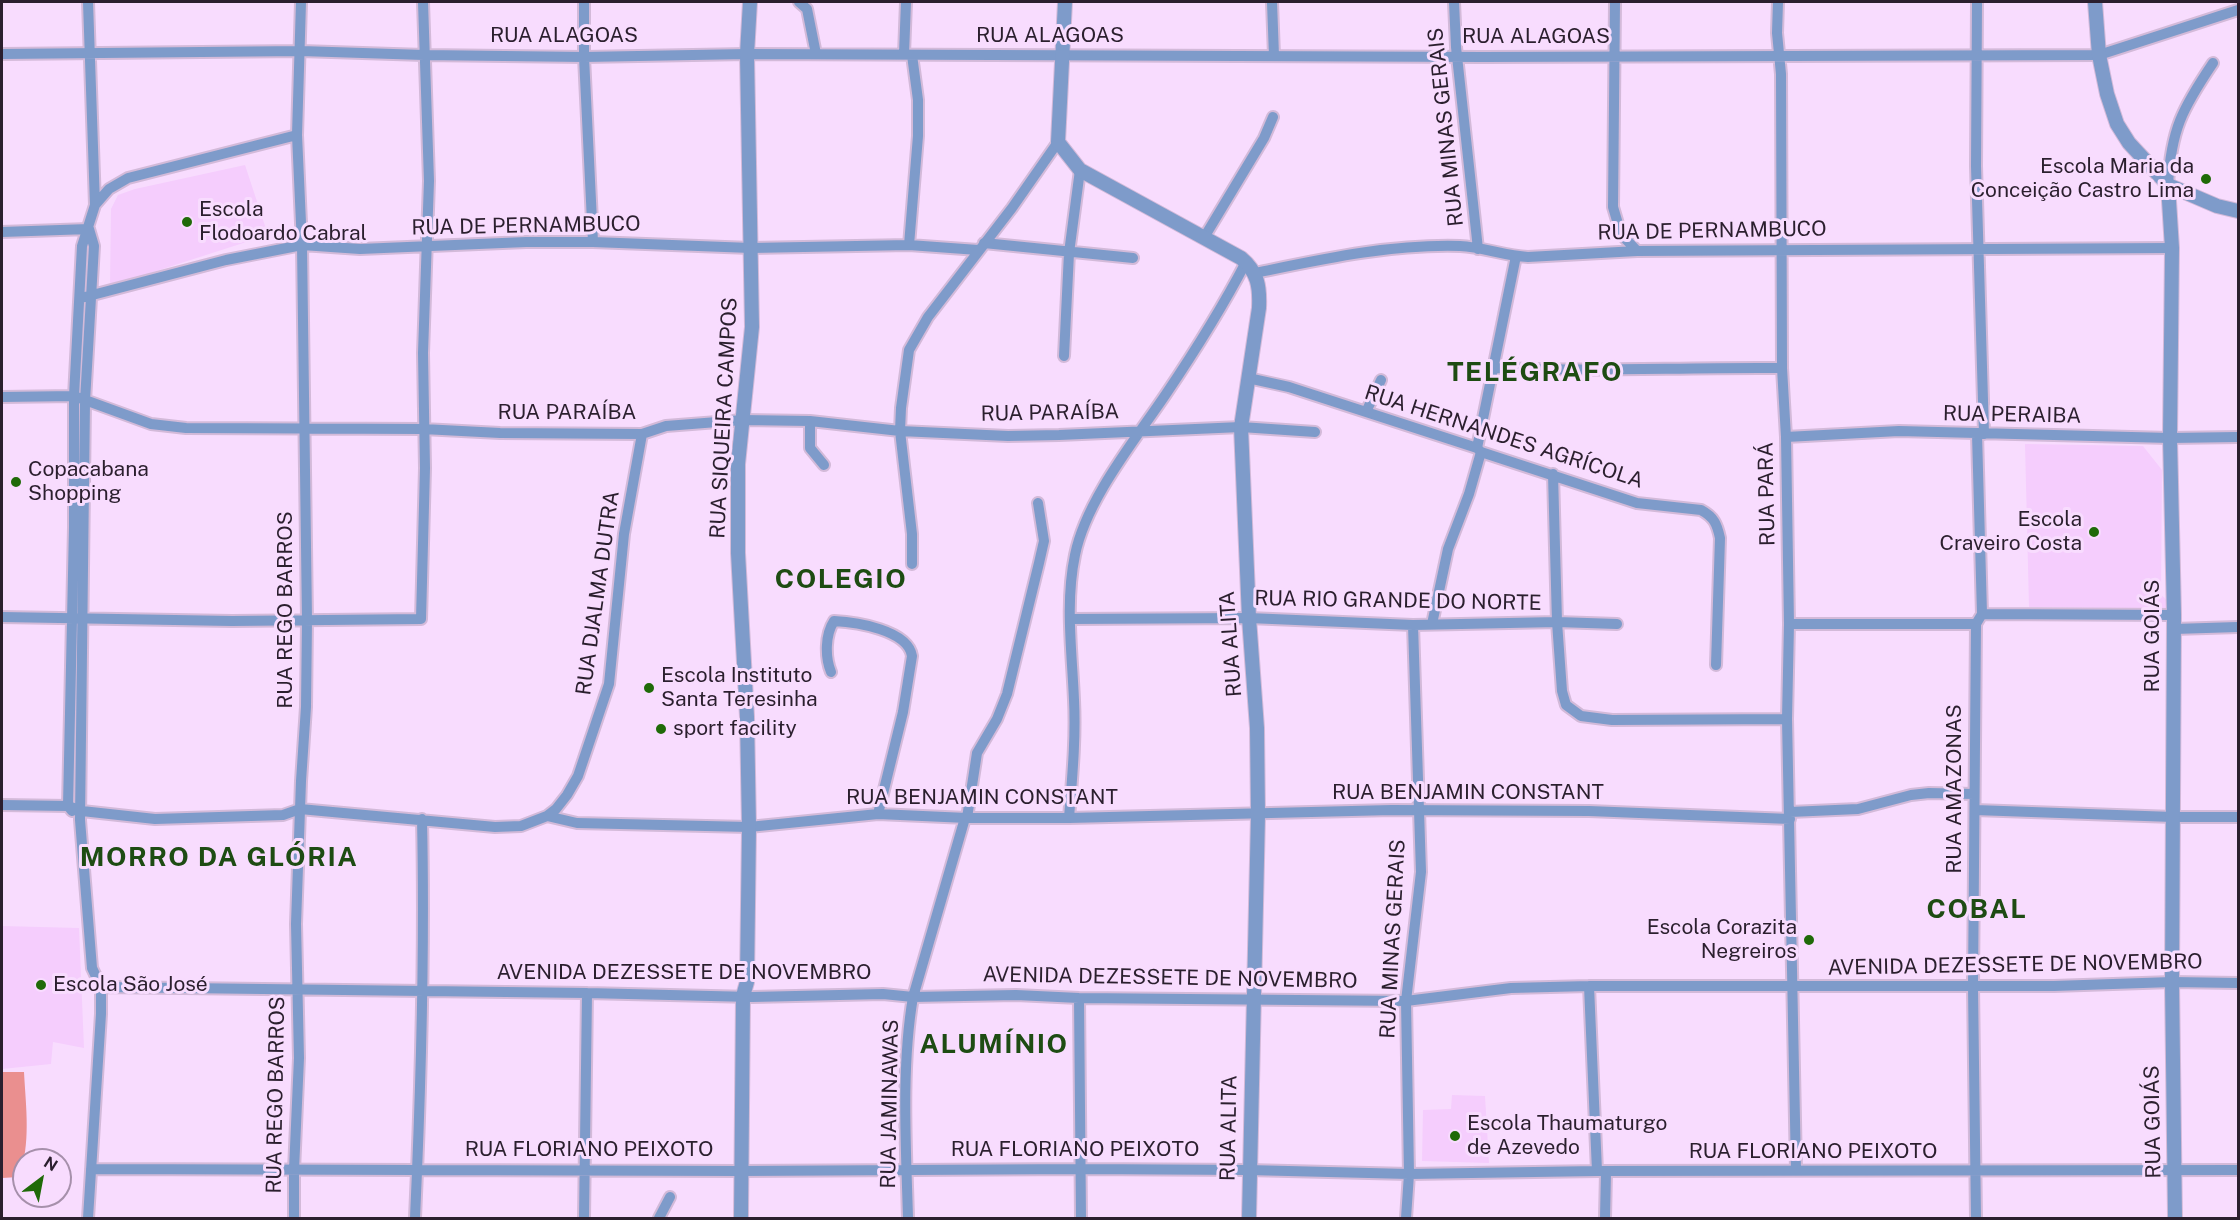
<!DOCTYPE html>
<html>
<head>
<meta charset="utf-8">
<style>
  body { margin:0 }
  #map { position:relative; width:2240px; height:1220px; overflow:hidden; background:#f8dcfe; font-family:"Public Sans",sans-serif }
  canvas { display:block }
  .frame { position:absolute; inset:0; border:3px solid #2b1f2e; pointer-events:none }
  .north { position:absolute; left:12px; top:1148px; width:60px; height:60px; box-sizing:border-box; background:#f8dcfe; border:2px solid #a690ab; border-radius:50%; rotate:32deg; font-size:16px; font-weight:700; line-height:24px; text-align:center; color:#2b1f2e }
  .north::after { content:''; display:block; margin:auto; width:21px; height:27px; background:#1f6a08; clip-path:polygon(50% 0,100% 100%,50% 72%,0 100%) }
</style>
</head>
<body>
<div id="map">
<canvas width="2240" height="1220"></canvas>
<div class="frame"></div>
<div class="north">N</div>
</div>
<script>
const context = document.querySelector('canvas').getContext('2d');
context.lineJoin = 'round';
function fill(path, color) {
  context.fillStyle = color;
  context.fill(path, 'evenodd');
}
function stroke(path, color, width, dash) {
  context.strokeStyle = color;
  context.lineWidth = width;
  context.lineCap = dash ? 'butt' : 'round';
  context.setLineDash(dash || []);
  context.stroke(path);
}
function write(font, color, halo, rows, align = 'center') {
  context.font = font + ' "Public Sans",sans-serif';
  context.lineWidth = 6;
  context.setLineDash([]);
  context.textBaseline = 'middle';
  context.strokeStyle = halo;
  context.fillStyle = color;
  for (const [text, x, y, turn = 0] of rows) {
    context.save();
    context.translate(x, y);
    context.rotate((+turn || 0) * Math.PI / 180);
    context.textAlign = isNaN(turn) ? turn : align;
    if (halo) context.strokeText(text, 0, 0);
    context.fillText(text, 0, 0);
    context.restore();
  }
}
fill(new Path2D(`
  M245 165 268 235 110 286 111 209 118 195 135 189Z
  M2025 444 2143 446 2162 470 2161 595 2166 599V609L2029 607Z
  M2 926 79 928 84 1048 53 1042 51 1064 2 1069Z
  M1452 1095 1485 1096 1489 1163 1422 1161 1423 1110 1451 1109Z`), '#f5cdfd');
fill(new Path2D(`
  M2 1072H24C26 1109 31 1143 19 1177L2 1178Z`), '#ea8f8f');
const minor = new Path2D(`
  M584 2V57L593 242
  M799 2 807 9 816 54
  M1272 2 1274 56
  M1454 2 1456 47 1478 249
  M1615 2 1613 207 1621 234 1637 251
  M1778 2 1777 33 1781 74 1782 368 1786 437 1789 624 1787 719 1796 1170
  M1977 2 1976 166 1984 434
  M2 54 301 51 424 55 584 57 747 54 1483 57 2099 55 2238 10
  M904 54 906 2
  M2168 185C2171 130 2182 109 2213 63
  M95 205 109 189 128 178 297 135
  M2 232 89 229
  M1205 236 1264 138 1273 117
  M984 243 1133 258
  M909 245 918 136V100L912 55
  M1255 273C1323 259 1390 244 1460 246 1483 247 1505 256 1528 257L1637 251 2172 248
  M81 298 226 260 302 245 360 249 526 242H593L751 248 909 245 978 250
  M1064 356 1069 253 1080 170
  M1492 368C1589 372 1685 367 1782 368
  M1248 378 1289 387 1477 448 1481 452 1637 503 1701 510C1714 517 1717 524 1720 538L1716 665
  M2 397 74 396 151 424 186 428 423 429 500 433 642 434 666 426 743 420 810 421 900 431 1008 436 1059 435 1241 427 1315 432
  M1366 412 1381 380
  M810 421V448L824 465
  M1786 437 1899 431 2170 438 2238 437
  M1477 448 1516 256
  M1553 474 1557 622 1562 691 1566 705 1581 716 1612 720 1787 719
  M912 564V534L900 431 901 408 909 350 928 317 1012 208 1058 142
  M1982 614 2174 615
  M2 617 232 621 421 619 425 468 423 353 429 181 423 2
  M1070 619 1249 618 1413 625 1557 622 1617 624
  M1432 624 1448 549 1469 494 1481 452
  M1789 624H1976
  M2174 629 2238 627
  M831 672C825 657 825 635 834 621 856 622 908 630 912 656L903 712 878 814
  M2 805 68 806 82 811 155 819 283 815 300 809 495 827 521 826 547 816 577 823 749 827 878 814 967 818H1069L1392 810 1589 811 1790 819
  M1975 810 2173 817H2238
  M72 811 68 806 74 527V396L82 246 95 205 88 2
  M1790 812 1858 809 1911 795 1929 793 1974 794
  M547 816 556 809 567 795 578 776 609 684 624 534 642 434
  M967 818 977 753 997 719 1007 694 1039 563 1044 541 1038 503
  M1069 818C1072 779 1076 739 1074 700 1072 652 1065 603 1075 555 1086 500 1135 440 1166 394 1195 351 1222 308 1246 262
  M1589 986 1597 1171
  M101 987 587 993 752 997 883 994 913 997 1016 995 1079 998 1406 1001 1511 988 1589 986H2054L2172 982 2238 983
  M1079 998 1081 1218
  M91 1169 741 1171 1080 1169 1248 1170 1409 1174 1597 1171 2238 1170
  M88 1218 101 1014V987L92 968 80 820 85 401 94 246 89 229
  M294 1218V1170L299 1058 296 924 301 781 306 707 307 620 302 245 297 135 301 2
  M415 1218C421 1086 425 952 422 819
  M584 1218 587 993
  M659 1218 670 1197
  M908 1218C906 1147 901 1067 913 997L965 818
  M1406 1218 1409 1174 1406 1001 1421 872 1413 625
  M1605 1218 1606 1172
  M1976 1218 1973 986 1976 624 1982 614 1977 434`);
const tertiary = new Path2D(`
  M1065 2 1058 142 1080 170 1241 258C1258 272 1260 287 1259 308L1241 427 1249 618 1257 728 1258 815 1249 1218
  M2095 2 2099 55 2107 94 2117 124 2129 143 2168 185 2217 206 2238 211
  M2168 185 2172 248 2170 438 2174 615 2172 982 2175 1218
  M741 1218 743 996 747 982 749 827 747 717 738 553V464L752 327 747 54 750 2`);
stroke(minor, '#d3bad9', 14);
stroke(tertiary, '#d3bad9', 16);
stroke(minor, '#7e9bca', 10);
stroke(tertiary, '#7e9bca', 14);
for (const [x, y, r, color] of [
  [2206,179,6,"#1f6a08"],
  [187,222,6,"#1f6a08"],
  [16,482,6,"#1f6a08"],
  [2094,532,6,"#1f6a08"],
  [649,688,6,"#1f6a08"],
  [661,729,6,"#1f6a08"],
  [1809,940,6,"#1f6a08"],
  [41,985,6,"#1f6a08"],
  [1455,1136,6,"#1f6a08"]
]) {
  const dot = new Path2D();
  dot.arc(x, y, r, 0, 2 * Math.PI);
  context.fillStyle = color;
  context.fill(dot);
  stroke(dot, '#f8dcfe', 2);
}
write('21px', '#2b1f2e', '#f8dcfe', [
  ["RUA ALAGOAS",564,36],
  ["RUA ALAGOAS",1050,36],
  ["RUA ALAGOAS",1536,37],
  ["RUA MINAS GERAIS",1446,127,-96],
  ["RUA DE PERNAMBUCO",526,226,-1],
  ["RUA DE PERNAMBUCO",1712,231,-1],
  ["RUA PARAÍBA",567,413],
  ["RUA PARAÍBA",1050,413,-1],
  ["RUA PERAIBA",2012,415,1],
  ["RUA SIQUEIRA CAMPOS",724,418,-87],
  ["RUA HERNANDES AGRÍCOLA",1504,437,18],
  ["RUA PARÁ",1767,494,-91],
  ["RUA DJALMA DUTRA",598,593,-82],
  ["RUA RIO GRANDE DO NORTE",1398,601,1],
  ["RUA REGO BARROS",286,610,-90],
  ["RUA GOIÁS",2153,636,-90],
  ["RUA ALITA",1231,644,-94],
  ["RUA AMAZONAS",1955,789,-90],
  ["RUA BENJAMIN CONSTANT",1468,793],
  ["RUA BENJAMIN CONSTANT",982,798],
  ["RUA MINAS GERAIS",1393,939,-87],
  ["AVENIDA DEZESSETE DE NOVEMBRO",2015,965,-1],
  ["AVENIDA DEZESSETE DE NOVEMBRO",684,973],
  ["AVENIDA DEZESSETE DE NOVEMBRO",1170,978,1],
  ["RUA REGO BARROS",276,1095,-89],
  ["RUA JAMINAWAS",890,1104,-89],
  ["RUA GOIÁS",2153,1122,-91],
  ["RUA ALITA",1229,1128,-89],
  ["RUA FLORIANO PEIXOTO",589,1150],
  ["RUA FLORIANO PEIXOTO",1075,1150],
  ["RUA FLORIANO PEIXOTO",1813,1152]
]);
write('21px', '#2b1f2e', '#f8dcfe', [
  ["Escola Maria da",2194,167,"right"],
  ["Conceição Castro Lima",2194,191,"right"],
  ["Escola",199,210],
  ["Flodoardo Cabral",199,234],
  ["Copacabana",28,470],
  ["Shopping",28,494],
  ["Escola",2082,520,"right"],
  ["Craveiro Costa",2082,544,"right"],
  ["Escola Instituto",661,676],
  ["Santa Teresinha",661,700],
  ["sport facility",673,729],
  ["Escola Corazita",1797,928,"right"],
  ["Negreiros",1797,952,"right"],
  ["Escola São José",53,985],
  ["Escola Thaumaturgo",1467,1124],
  ["de Azevedo",1467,1148]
], 'left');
context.letterSpacing = '1.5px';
write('bold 27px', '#1e4c13', '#f8dcfe', [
  ["TELÉGRAFO",1535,373],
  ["COLEGIO",841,580],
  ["MORRO DA GLÓRIA",219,858],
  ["COBAL",1977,910],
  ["ALUMÍNIO",994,1045]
]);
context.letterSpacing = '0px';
</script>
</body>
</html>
